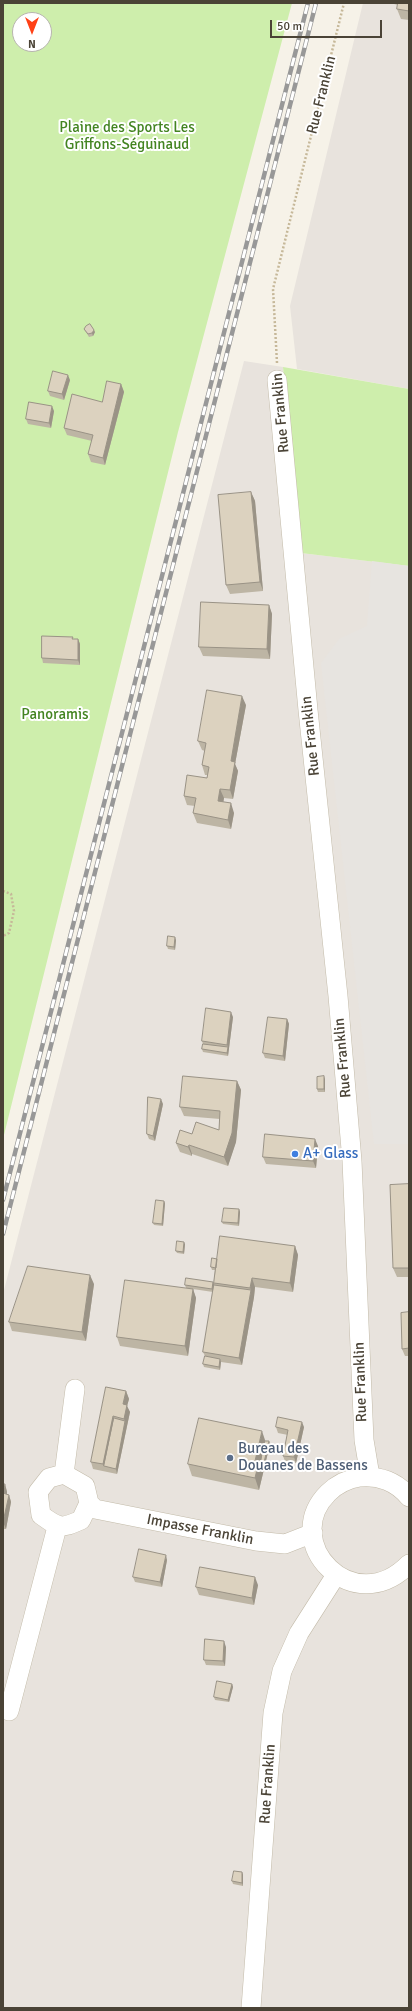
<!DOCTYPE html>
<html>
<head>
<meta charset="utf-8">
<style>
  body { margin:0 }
  #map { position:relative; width:412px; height:2011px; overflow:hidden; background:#f6f2e8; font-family:Signika,sans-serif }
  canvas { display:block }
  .frame { position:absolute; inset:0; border:4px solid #4a4336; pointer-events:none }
  .north { position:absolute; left:12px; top:12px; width:40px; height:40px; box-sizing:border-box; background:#fff; border:1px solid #b7b4af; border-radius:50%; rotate:180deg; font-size:11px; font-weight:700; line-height:16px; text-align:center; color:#4a4336 }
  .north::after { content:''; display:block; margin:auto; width:14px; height:18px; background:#ff4116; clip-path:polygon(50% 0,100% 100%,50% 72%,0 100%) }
  .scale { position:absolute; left:270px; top:20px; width:112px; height:18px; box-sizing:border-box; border:2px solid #4a4336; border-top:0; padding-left:5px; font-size:12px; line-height:14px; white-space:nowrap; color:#4a4336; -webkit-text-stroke:3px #fff; paint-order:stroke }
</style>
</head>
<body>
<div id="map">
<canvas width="412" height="2011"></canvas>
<div class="frame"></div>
<div class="north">N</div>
<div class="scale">50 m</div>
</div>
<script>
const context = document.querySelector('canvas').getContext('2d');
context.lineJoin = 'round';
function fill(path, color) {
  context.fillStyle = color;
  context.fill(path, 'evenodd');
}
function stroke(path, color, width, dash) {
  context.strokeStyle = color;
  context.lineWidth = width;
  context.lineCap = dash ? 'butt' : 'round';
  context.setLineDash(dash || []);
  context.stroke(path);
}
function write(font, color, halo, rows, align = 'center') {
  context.font = font + ' Signika,sans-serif';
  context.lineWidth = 4;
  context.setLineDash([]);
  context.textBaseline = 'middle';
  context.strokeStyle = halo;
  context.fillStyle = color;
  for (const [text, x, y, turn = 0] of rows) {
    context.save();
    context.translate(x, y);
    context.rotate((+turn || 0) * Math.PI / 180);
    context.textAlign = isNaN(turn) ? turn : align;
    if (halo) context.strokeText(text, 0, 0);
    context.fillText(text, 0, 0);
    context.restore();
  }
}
fill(new Path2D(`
  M363 3H409V389L297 369 290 306Z
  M244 361 283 367 301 553 409 566V2008H3V1294Z`), '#e8e3dd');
fill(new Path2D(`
  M3 3H292L178 432 3 1139ZM20 20H44V44H20Z
  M283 367 409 389V566L301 553Z`), '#ceeeac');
fill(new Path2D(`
  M372 561 409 566V1144H374L321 663 339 639 367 626Z`), '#e7e4e0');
const minor = new Path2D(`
  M277 380 308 710 338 996 352 1161 364 1440 370 1476
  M64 1474 85 1486 89 1503 81 1520C61 1529 59 1528 41 1515L38 1492 49 1478Z
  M64 1474 75 1389
  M409 1497C397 1482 379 1475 360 1477 348 1479 337 1484 328 1493 279 1542 353 1621 409 1564
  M89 1503 95 1509 256 1541 285 1544 313 1533
  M9 1711 57 1527
  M251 2008 273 1713 282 1671 299 1633 336 1575`);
stroke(minor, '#c3bba9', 20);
stroke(new Path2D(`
  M277 363 273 289 344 3
  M3 891 11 894 14 911 9 933 3 936`), '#c6b899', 2.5, [2, 2]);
stroke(minor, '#fff', 19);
const rail = new Path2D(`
  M3 1200 308 3
  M3 1234 316 3`);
stroke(rail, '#989898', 4.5);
stroke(rail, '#fff', 3, [9]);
fill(new Path2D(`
  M393 3H409V20L401 19 397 9 398 5 394 4Z
  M84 329 95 332 93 336 89 337Z
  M70 380 64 400 50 396 48 391Z
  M121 384 124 392 105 465 91 462 88 454 92 441 67 435 64 428 102 402Z
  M54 411 51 428 28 424 26 419Z
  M251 492 255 501 263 591 230 594 226 585Z
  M269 605 272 614 270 659 203 656 199 647Z
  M73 639H78L80 644V665L43 663 42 658Z
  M246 705 235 764 238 771 233 799 224 798 223 802 234 813 231 829 197 823 193 813 195 806 187 805 184 796 207 778 208 775H205L202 765 205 751 202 750 198 741Z
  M176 940 175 950 168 949 167 946Z
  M233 1017 228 1056 203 1052 202 1049 203 1044 202 1041Z
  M287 1019 289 1024 285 1061 265 1058 263 1053Z
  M325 1079V1092H318L317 1089Z
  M237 1081 241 1090 236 1142 228 1166 192 1154V1156L180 1152 176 1143 192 1134 219 1130 220 1119 184 1116 180 1107Z
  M163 1104 155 1141 149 1139 147 1134Z
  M318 1146 316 1168 266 1164 263 1157Z
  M409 1184V1277H397L393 1268Z
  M165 1203 163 1226 154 1225 153 1223Z
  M239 1209 240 1212 239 1226 223 1224 222 1222Z
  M185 1244 184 1254 177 1253 176 1251Z
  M295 1246 298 1255 293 1292 255 1287 254 1297 242 1365 221 1362 220 1370 204 1367 203 1364 205 1356 203 1352 214 1285V1284L213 1292 186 1288 185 1285 214 1283 215 1270H212L211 1267 217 1259Z
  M94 1284 86 1341 12 1331 9 1322Z
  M193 1289 196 1298 188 1356 120 1346 117 1337Z
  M409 1312V1356H405L402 1349Z
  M106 1387 126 1391 129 1399 127 1406 130 1412 117 1474 93 1469 91 1462Z
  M276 1427H304L296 1463 285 1461 283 1456 288 1435 278 1433Z
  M265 1441H269L270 1444 259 1490 192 1476 188 1464Z
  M3 1484H5L7 1492V1494L9 1495 11 1502 6 1529H3Z
  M167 1560 162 1587 135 1582 133 1577Z
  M258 1585 254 1605 199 1595 196 1587Z
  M226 1647 225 1666 206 1665 204 1660Z
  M232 1684 233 1687 229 1702 215 1700 214 1697Z
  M242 1872 243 1875V1886L233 1884 232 1881Z`), '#bdb5a4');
fill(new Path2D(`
  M94 330 95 332 93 336 92 333Z
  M68 375 70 380 64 400 62 394Z
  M121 384 124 392 105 465 103 458Z
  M52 406 54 411 51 428 49 423Z
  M251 492 255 501 263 591 260 582Z
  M269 605 272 614 270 659 267 649Z
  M78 639 80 644V665L78 660Z
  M242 696 246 705 235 764 238 771 233 799 230 790 231 761Z
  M220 789 224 798 222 811 218 801Z
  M231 803 234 813 231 829 228 820Z
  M175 937 176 940 175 950 174 947Z
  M231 1012 233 1017 228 1056 227 1053 228 1047 227 1045Z
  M287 1019 289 1024 285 1061 283 1056Z
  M324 1076 325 1079V1092L324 1089Z
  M237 1081 241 1090 236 1142 228 1166 224 1157Z
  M161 1099 163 1104 155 1141 153 1136Z
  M315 1139 318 1146 316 1168 313 1161Z
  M189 1145 192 1154V1156L188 1147Z
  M164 1201 165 1203 163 1226 162 1224Z
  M239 1209 240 1212 239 1226 238 1223Z
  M184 1242 185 1244 184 1254 183 1252Z
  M295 1246 298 1255 293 1292 290 1283Z
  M90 1275 94 1284 86 1341 82 1332Z
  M252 1278 255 1287 254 1297 242 1365 239 1358 251 1290 250 1288Z
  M213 1282 214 1284 213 1292 212 1289Z
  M193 1289 196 1298 188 1356 185 1346Z
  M220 1359 221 1362 220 1370 219 1367Z
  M126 1391 129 1399 127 1406 130 1412 127 1426 124 1419 123 1404Z
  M113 1416 116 1424 104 1466 103 1464Z
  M125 1421 127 1426 117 1474 116 1469Z
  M302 1422 304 1427 296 1463 294 1457Z
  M262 1431 266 1443 269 1441 270 1444 259 1490 255 1478V1461Z
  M5 1484 7 1492 6 1500 3 1493Z
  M9 1495 11 1502 6 1529 3 1522Z
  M166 1555 167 1560 162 1587 160 1582Z
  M255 1577 258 1585 254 1605 252 1598Z
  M224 1641 226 1647 225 1666 223 1661Z
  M232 1684 233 1687 229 1702 228 1700Z
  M242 1872 243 1875V1886L242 1883Z`), '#9a9386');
const building = new Path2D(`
  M398 3H409V11L397 9Z
  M90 324 94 330 92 333 88 334 84 329 86 326Z
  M53 371 68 375 62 394 48 391Z
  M107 381 121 384 103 458 88 454 93 435 64 428 72 394 102 402Z
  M29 402 52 406 49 423 26 419Z
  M251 492 260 582 226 585 218 495Z
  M201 602 269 605 267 649 199 647Z
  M42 636 73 637 72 639H78V660L42 658Z
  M207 690 242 696 231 761 235 762 230 790 220 789 218 801 231 803 228 820 193 813 196 798 184 796 187 775 207 778 209 767 202 765 206 743 198 741Z
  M168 936 175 937 174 947 167 946Z
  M206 1008 231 1012 227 1045 202 1041Z
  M268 1017 287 1019 283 1056 263 1053Z
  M203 1044 228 1047 227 1053 202 1049Z
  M183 1076 237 1081 232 1133 224 1157 189 1145 188 1147 176 1143 180 1130 192 1134 196 1122 219 1130 220 1111 180 1107Z
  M324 1076V1089H317V1077Z
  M148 1097 161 1099 153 1136 147 1134Z
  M265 1134 315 1139 313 1161 263 1157Z
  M409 1184V1268H393L390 1185Z
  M156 1200 164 1201 162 1224 153 1223Z
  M224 1208 239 1209 238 1223 222 1222Z
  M220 1236 295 1246 290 1283 252 1278 250 1288 214 1283Z
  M177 1241 184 1242 183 1252 176 1251Z
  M212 1258 217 1259 216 1268 211 1267Z
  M28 1266 90 1275 82 1332 9 1322Z
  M186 1278 213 1282 212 1289 185 1285Z
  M125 1280 193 1289 185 1346 117 1337Z
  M214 1285 251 1290 239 1358 203 1352Z
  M409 1312V1348L402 1349 401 1313Z
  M205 1356 220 1359 219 1367 203 1364Z
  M106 1387 126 1391 123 1404 127 1405 124 1419 113 1416 103 1464 91 1462Z
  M278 1417 302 1422 294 1457 283 1456 288 1430 276 1427Z
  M114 1418 125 1421 116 1469 104 1466Z
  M199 1418 262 1431 255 1461H259L255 1478 188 1464Z
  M265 1441H269L262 1471 260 1465Z
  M3 1484H5L3 1493 9 1495 3 1522Z
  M139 1549 166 1555 160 1582 133 1577Z
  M200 1567 255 1577 252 1598 196 1587Z
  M205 1639 224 1641 223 1661 204 1660Z
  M217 1681 232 1684 228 1700 214 1697Z
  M234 1871 242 1872V1883L232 1881Z`);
fill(building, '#dcd2bf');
stroke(building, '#9a9386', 1);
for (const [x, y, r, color] of [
  [295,1154,4,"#3f7fe0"],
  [230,1458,4,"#5c6f8a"]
]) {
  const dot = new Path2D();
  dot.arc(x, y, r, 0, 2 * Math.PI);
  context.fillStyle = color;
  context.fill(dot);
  stroke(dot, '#fff', 1.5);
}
write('15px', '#4a4336', '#fff', [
  ["Rue Franklin",322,95,-76],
  ["Rue Franklin",281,413,-95],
  ["Rue Franklin",311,736,-96],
  ["Rue Franklin",343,1058,-95],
  ["Rue Franklin",361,1382,-92],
  ["Impasse Franklin",200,1530,11],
  ["Rue Franklin",268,1784,-86]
]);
write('15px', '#438421', '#fff', [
  ["Plaine des Sports Les",127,128],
  ["Griffons-Séguinaud",127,145],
  ["Panoramis",55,715]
]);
write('15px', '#366cbe', '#fff', [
  ["A+ Glass",303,1154]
], 'left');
write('15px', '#4e5e75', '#fff', [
  ["Bureau des",238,1449],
  ["Douanes de Bassens",238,1466]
], 'left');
</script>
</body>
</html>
